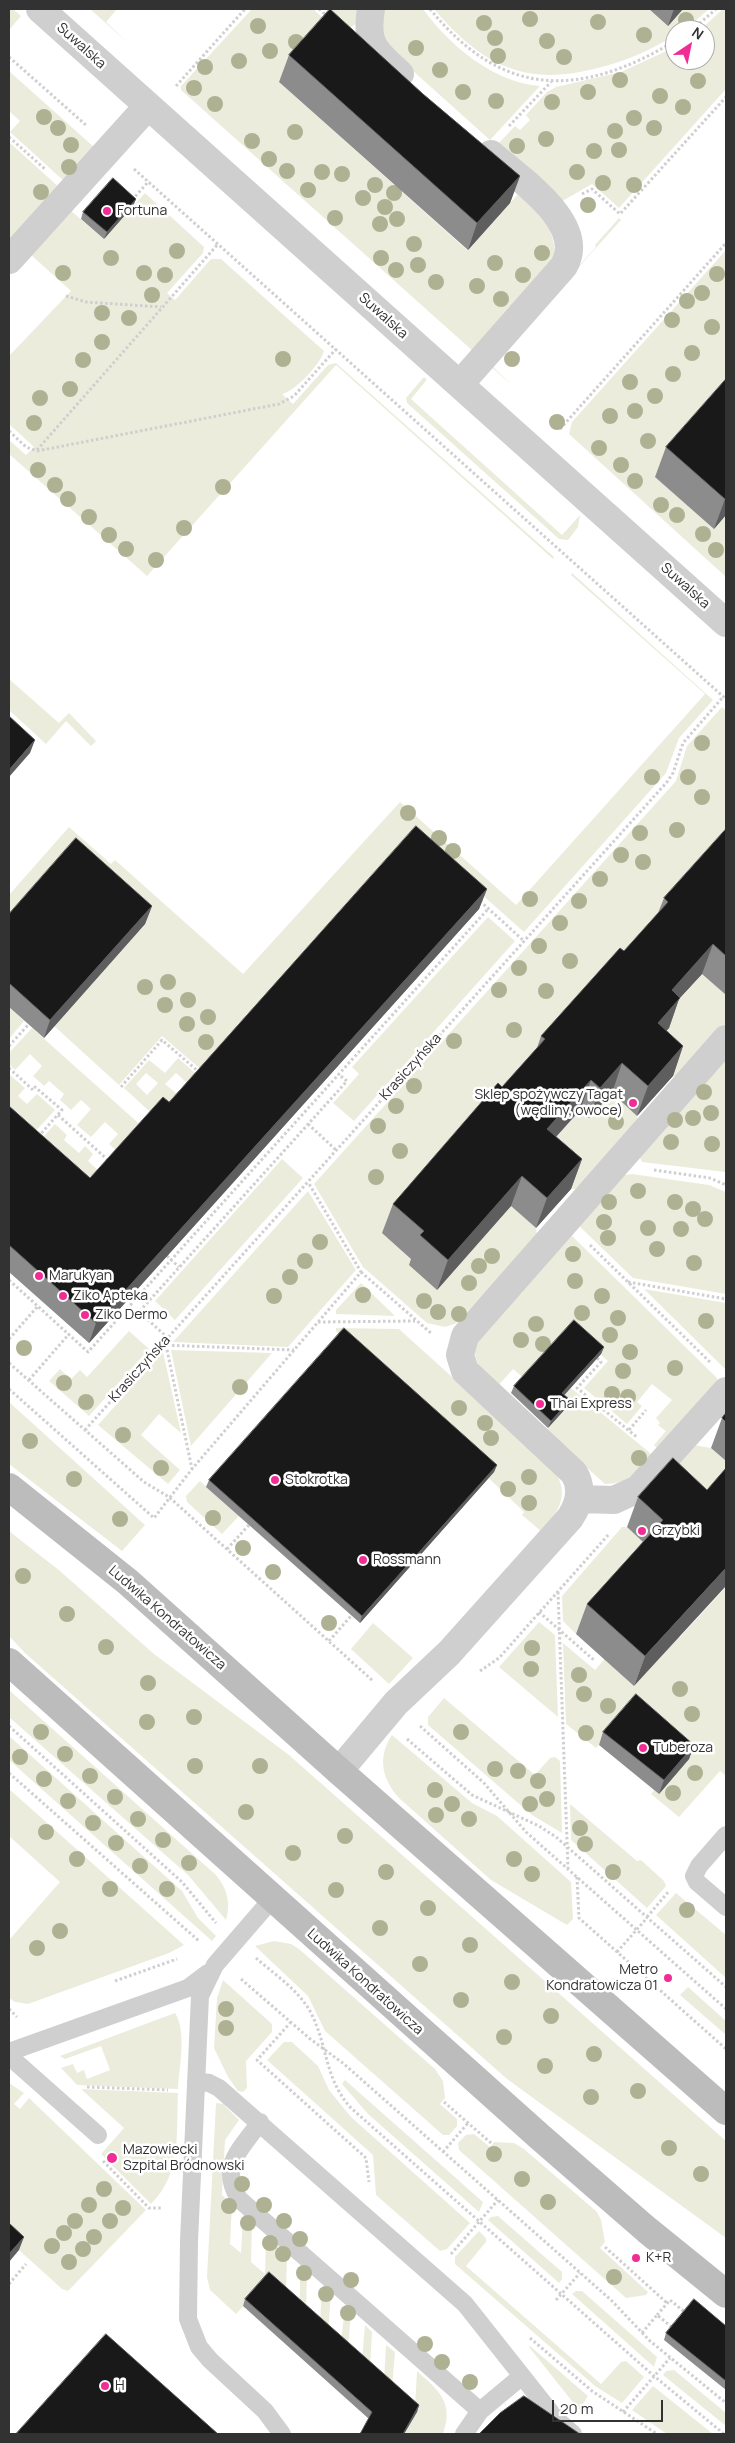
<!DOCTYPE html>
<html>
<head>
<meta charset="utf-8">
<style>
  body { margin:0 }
  #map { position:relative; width:735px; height:2443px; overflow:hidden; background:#fff; font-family:Manrope,sans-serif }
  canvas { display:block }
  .frame { position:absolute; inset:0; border:10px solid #323232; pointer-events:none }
  .north { position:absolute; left:665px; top:20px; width:50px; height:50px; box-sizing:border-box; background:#fff; border:1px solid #adadad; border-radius:50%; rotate:34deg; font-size:14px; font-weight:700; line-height:20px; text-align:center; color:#323232 }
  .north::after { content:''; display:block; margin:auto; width:18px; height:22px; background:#f02d95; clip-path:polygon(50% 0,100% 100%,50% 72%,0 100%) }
  .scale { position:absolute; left:552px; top:2400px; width:111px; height:22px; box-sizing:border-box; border:2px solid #323232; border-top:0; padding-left:6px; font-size:15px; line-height:18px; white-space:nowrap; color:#323232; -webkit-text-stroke:4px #fff; paint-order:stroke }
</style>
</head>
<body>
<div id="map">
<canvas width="735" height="2443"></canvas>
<div class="frame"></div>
<div class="north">N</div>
<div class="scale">20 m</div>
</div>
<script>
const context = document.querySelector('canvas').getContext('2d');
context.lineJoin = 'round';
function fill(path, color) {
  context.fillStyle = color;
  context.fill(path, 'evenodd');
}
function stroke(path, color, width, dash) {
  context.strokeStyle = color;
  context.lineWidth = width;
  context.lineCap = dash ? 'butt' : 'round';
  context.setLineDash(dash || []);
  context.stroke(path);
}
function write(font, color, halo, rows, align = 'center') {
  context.font = font + ' Manrope,sans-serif';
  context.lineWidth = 5;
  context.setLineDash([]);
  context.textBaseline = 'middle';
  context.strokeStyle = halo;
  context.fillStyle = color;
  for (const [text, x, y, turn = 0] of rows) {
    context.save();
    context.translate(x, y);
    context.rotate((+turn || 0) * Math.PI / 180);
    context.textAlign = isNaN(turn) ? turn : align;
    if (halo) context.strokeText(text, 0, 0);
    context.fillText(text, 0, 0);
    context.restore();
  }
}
fill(new Path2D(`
  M9 9H13L21 16 9 30Z
  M90 9H117L106 22 129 44Z
  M252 9H313L330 24 279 82 467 250 520 192C538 208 560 235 553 260L474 352 181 90V86Z
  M326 9H361L359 22 349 28Z
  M381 9H423C449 45 494 83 540 86L490 140 384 45Z
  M434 9H649L668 25 683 9H709L686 29 675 30V35C650 51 623 62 594 69 522 87 480 63 434 9Z
  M723 9H726V89L619 208 592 184 559 203 496 146 515 126 520 130 530 120 526 115 547 92 556 87 621 72 675 47V60H705V30H700Z
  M9 71 95 148 65 182 10 132 20 121 9 111Z
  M9 142 60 188 9 243Z
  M145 193 204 247 203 253 167 293 175 300 211 259H221L324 351C321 364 294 392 282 394L293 404 328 365 336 363 554 557 553 559 336 365 147 576 9 454V440L26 455 34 447 9 424V356L71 291 30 254 70 210 104 239Z
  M619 218 621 220 491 365 513 386 489 365 596 247 595 245Z
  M726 250V397L714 529 726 515V577L569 434 572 422Z
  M423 378H426V381L411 399 562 535 580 515 578 527 568 540 559 539 407 403 406 398Z
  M572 573 713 700 679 738 666 773 524 932 427 846 205 1073 162 1036 119 1085 54 1026 145 924H9V895L69 827 111 864 115 860 243 974 400 802 516 905 705 694 571 575Z
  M9 679 59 723 69 713 96 741 91 746 66 721 46 744 9 710Z
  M722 707 726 711V848L413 1260 437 1290 511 1206 536 1228 537 1235 457 1323 445 1327 427 1323 363 1267 314 1184 676 781 687 746Z
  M488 917 515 941 354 1121 333 1103 359 1074 352 1067Z
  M702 974 726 995V1023L678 1076H673L647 1053 661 1020Z
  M9 1007 24 1021 9 1039Z
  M32 1028 145 1129 121 1155 109 1144 118 1134 105 1122 91 1137 77 1125 91 1109 81 1100 71 1110 60 1100 64 1094 49 1081 44 1086 33 1076 42 1066 30 1054 15 1070 9 1064V1053Z
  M726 1055V1171L725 1172 642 1162 638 1154Z
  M178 1058 201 1078 161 1122 124 1088 149 1060 165 1073ZM146 1073 158 1083 147 1095 136 1084ZM176 1073 187 1083 177 1094 165 1084Z
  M9 1074 25 1088 18 1096 27 1104 37 1094 55 1110 23 1145 9 1132Z
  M612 1093 637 1116V1122L578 1189H571L536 1159 580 1110 589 1118Z
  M55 1124 67 1135 64 1140 79 1153 85 1146 93 1154 88 1161 103 1175 83 1198 30 1151Z
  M282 1159 303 1178 175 1320 155 1301Z
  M632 1174 709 1185 726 1192V1294L633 1278 576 1223 618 1176Z
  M308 1191 356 1270 288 1347 173 1342Z
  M568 1232 717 1378V1385L662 1447 657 1448 654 1445 666 1431 658 1425 660 1423 656 1418 672 1400 652 1384 637 1402 642 1406 627 1424 584 1388 608 1361 571 1328 525 1379 513 1369 497 1387C484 1373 473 1364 475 1344Z
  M361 1283 394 1315V1316L336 1314V1310Z
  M644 1289 726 1303V1369H725Z
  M336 1328 399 1329 552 1467C571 1494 560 1509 542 1532L522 1515 524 1512 336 1331Z
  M129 1331 149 1349 89 1416 49 1381 60 1369 71 1379 80 1370 87 1377Z
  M171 1350 272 1353 191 1446Z
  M163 1352 181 1433 159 1414 141 1435 180 1470 168 1484 98 1425Z
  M571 1388 650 1453 652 1459C639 1473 625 1484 605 1484L546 1431 567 1407 560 1401Z
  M9 1402 145 1525 122 1551 9 1464Z
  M694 1445 711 1448 726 1461V1486L696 1519 662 1481Z
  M200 1481 239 1516 222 1534 187 1502 186 1496Z
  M622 1527H627L652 1550 576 1634 563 1621 562 1596Z
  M9 1531 60 1571 154 1654 289 1755 726 2141V2238L507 2079 25 1653 9 1636Z
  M726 1587V1776L720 1771 679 1817 651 1794 654 1790 659 1794 689 1759 631 1707 596 1748 566 1724 563 1643 595 1670 608 1655 680 1637Z
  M539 1622 555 1635 558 1717 499 1667Z
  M373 1623 413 1658 389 1684 351 1649Z
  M9 1690 216 1875C227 1888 231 1903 226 1920L188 1875 9 1717Z
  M444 1698 535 1775 550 1758 555 1757 560 1761 562 1833 532 1815 428 1725V1717Z
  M392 1735 472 1803 497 1816 571 1882 573 1919 567 1925 491 1880 399 1798C382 1779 377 1757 392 1735Z
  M9 1736 182 1891 198 1918 216 1936 212 1941 9 1760Z
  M9 1789 184 1945 169 1953 28 2004 15 2002 9 1998V1940L60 1882 9 1836Z
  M570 1804 637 1861 641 1860 664 1881 666 1886 647 1908 571 1840Z
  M676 1893 726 1935V1978L656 1915Z
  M274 1941 291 1944 299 1949 435 2069 443 2081 445 2098 440 2104 457 2119V2126L449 2135H443L325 2031 308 1996 255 1946Z
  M223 1980 272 2024V2032L246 2061 247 2088 243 2092 238 2091 228 2077 214 2048 217 1998Z
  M688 1987 726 2021V2035L680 1995Z
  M175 2013C187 2031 179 2068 178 2089L77 2085 61 2068 73 2064 77 2073 84 2070 87 2079 110 2070 101 2046 65 2059 60 2056Z
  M284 2042H292L318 2066 329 2090 351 2117 470 2223 447 2249 440 2251 376 2195 373 2155 267 2060Z
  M345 2080 483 2202 479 2212 368 2114 342 2084Z
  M9 2083 24 2093 14 2104 20 2109 29 2098 146 2210 68 2291 62 2289 9 2241Z
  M81 2089 178 2093C176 2133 182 2173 151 2204L101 2154 124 2128Z
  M216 2103 223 2104 239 2120 225 2140 222 2195 232 2204 230 2244 241 2253 243 2215 252 2224 251 2262 265 2274 266 2236 287 2254 286 2294 300 2305V2267L307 2273 306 2312 320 2323 322 2287 331 2294 328 2331 341 2342 345 2307 351 2313 348 2348 362 2360 365 2325 372 2332 370 2367 384 2379 386 2345 395 2352 392 2388 415 2407 417 2371C439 2391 454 2402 443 2434H404L417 2412 266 2280 236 2314 210 2290 207 2277Z
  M474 2134 490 2147 494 2142 514 2143 524 2149 597 2212 601 2220 605 2242 600 2248 648 2292 646 2295 626 2298 459 2150 458 2143 466 2135Z
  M498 2216 562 2272V2279L559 2283 488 2220 491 2217Z
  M479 2231 486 2238V2242L466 2266 601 2384 621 2362 626 2361 644 2377 622 2403 595 2386 455 2264V2257Z
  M576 2291H582L657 2357 654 2367 572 2294Z
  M530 2346 588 2396 579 2410 529 2347Z
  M674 2370 726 2413V2426L663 2375 666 2371Z
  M653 2386 713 2434H667L632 2410Z`), '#ececdd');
stroke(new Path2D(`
  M319 9 328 17
  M430 9C503 99 580 98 675 41
  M692 30 716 9
  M9 57 87 126
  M176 86 245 9
  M509 126 551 82
  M9 137 46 170
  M134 169 726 699
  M582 194 592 189 620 214 726 97
  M132 200 149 181
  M66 296 86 302 161 307
  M560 429 726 243
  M9 431 26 447 37 451 279 404 294 396 336 349
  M37 450 218 244
  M480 901 524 941
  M9 1046 28 1025
  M9 1068 33 1090 35 1087 62 1110 38 1137
  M121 1087 162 1040 199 1072
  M58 1115 109 1161
  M308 1124 336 1150
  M654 1170 710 1178 726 1185
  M590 1245 711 1363
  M167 1256 179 1267
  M361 1272 432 1334
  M9 1280 88 1352 488 909
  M628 1282 726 1299
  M318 1322 415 1321
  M168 1338 139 1312 347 1081 338 1074
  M9 1339 38 1306
  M162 1345 294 1350
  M166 1345 192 1469
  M597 1358 601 1362 577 1388 638 1438
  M9 1363 144 1482 169 1497 373 1681
  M29 1380 69 1334
  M9 1389 154 1518 192 1469 361 1272 308 1182
  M85 1430 667 782 673 773 683 743 723 697
  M629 1430 646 1410
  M227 1549 249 1525
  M558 1592 568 1868
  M539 1612 595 1661
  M329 1641 351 1616
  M480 1671 499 1658 609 1534
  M9 1726 182 1882 216 1923
  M420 1726 484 1783 526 1832 726 2009
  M407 1739 472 1795 539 1826 556 1837 726 1987
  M9 1773 199 1941
  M577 1877 579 1918 726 2049
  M647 1917 669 1891
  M617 1952 647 1918
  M256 1958C275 1975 299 1990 311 2013 328 2046 324 2078 351 2108L654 2376 724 2434
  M241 1979 309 2038 344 2064 611 2300 650 2341 726 2403
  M115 1981 177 1959
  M9 2009 17 2017
  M291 2022 257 2060 366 2158 369 2182
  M87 2087 168 2090
  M444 2102 491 2143
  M443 2152 468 2123
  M103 2161 149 2208H162
  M605 2247 667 2303
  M451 2254 498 2200
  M9 2284 26 2264
  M556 2300 580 2273
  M657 2315 670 2300 687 2314
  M642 2333 657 2315 673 2328
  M530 2338 592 2391 657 2434
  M623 2412 670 2358`), '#cfcfcf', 3, [2.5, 2.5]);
stroke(new Path2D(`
  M726 1835 699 1866 694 1876 697 1882 726 1907
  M272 1899 215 1965 200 1996 189 2241 188 2319 199 2347 210 2360 265 2411 282 2434
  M9 2052 188 1988 208 1973
  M9 2056 98 2135
  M196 2081 209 2083 219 2088 465 2304 556 2419 573 2434
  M260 2122C240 2151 219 2165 239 2199L480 2411
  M464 2434 480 2411 522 2376`), '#cfcfcf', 18);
stroke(new Path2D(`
  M40 9 726 623
  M371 9C365 45 375 51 400 74
  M9 260 148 106
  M460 384 564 266C588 223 519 179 491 154
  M579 1499 614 1500 638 1489 726 1391
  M339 1771 396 1703 449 1653 570 1518C580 1503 583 1488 574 1473L465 1371 460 1355 465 1336 726 1039`), '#cfcfcf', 28);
stroke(new Path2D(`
  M9 1487 128 1582 339 1771 726 2111
  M9 1662 540 2137 647 2230 726 2294`), '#bcbcbc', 28);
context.fillStyle = '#afb193';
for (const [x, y] of [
  [530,19],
  [686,20],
  [598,22],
  [484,23],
  [258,26],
  [644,35],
  [495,38],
  [547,41],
  [296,42],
  [416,48],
  [270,51],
  [498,56],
  [564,57],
  [239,61],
  [205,67],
  [440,70],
  [620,80],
  [698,81],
  [194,88],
  [463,92],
  [588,92],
  [660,96],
  [496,101],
  [552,102],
  [215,104],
  [683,107],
  [44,117],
  [634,118],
  [58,128],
  [654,128],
  [615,131],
  [295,132],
  [546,139],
  [252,141],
  [71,145],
  [517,146],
  [619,150],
  [594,151],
  [269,159],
  [69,167],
  [287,171],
  [322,172],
  [577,172],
  [342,174],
  [603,183],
  [375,185],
  [634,185],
  [308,190],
  [41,192],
  [394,193],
  [363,198],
  [588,205],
  [385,207],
  [335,218],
  [397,219],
  [380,224],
  [414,244],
  [177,251],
  [542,253],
  [111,258],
  [381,258],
  [495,263],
  [418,265],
  [396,270],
  [63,273],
  [144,273],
  [717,274],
  [165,275],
  [523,275],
  [436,282],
  [477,286],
  [702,293],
  [152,295],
  [501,299],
  [687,301],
  [102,313],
  [129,318],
  [672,320],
  [712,327],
  [102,342],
  [692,353],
  [283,359],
  [512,359],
  [83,360],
  [673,374],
  [630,382],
  [70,389],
  [655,396],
  [40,398],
  [635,411],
  [610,416],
  [557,422],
  [34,423],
  [648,441],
  [599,448],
  [621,465],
  [38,470],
  [635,481],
  [55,485],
  [223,487],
  [68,499],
  [661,505],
  [677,515],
  [89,517],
  [184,528],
  [703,534],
  [109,535],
  [126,549],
  [716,550],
  [156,560],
  [702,743],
  [652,777],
  [688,777],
  [702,797],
  [408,813],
  [677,830],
  [640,833],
  [439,838],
  [453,851],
  [621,855],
  [643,862],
  [600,879],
  [530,899],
  [579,901],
  [560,923],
  [539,946],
  [570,961],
  [519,968],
  [168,982],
  [145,987],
  [499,990],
  [546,991],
  [188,1000],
  [165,1005],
  [208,1017],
  [187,1024],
  [514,1030],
  [454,1041],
  [206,1042],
  [414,1086],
  [704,1092],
  [396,1106],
  [711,1113],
  [693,1118],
  [675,1120],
  [616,1122],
  [378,1126],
  [671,1142],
  [712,1144],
  [400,1151],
  [376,1177],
  [638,1191],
  [609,1202],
  [675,1202],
  [693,1209],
  [705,1219],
  [604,1222],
  [648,1228],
  [681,1229],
  [608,1238],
  [320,1242],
  [657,1249],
  [573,1254],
  [492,1256],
  [305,1261],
  [694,1263],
  [479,1266],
  [290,1277],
  [575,1281],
  [469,1283],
  [363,1295],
  [274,1296],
  [602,1296],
  [424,1301],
  [438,1312],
  [582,1313],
  [459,1314],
  [618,1318],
  [706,1321],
  [536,1324],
  [610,1335],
  [521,1340],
  [543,1344],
  [24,1348],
  [630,1352],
  [675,1368],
  [623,1371],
  [64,1383],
  [240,1387],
  [612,1394],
  [628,1397],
  [86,1402],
  [459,1408],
  [485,1423],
  [123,1435],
  [491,1438],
  [30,1441],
  [639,1458],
  [161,1468],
  [529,1477],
  [74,1479],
  [508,1489],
  [529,1503],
  [213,1518],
  [120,1519],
  [243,1548],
  [273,1572],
  [23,1576],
  [67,1614],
  [329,1623],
  [106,1647],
  [532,1648],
  [531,1669],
  [579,1675],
  [148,1683],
  [680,1689],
  [584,1694],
  [608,1706],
  [692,1714],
  [194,1717],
  [147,1722],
  [41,1732],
  [461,1732],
  [586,1733],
  [65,1754],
  [20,1757],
  [195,1766],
  [260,1766],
  [495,1769],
  [518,1771],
  [695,1773],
  [90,1776],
  [44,1779],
  [538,1781],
  [435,1790],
  [673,1793],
  [115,1797],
  [547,1799],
  [68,1801],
  [452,1804],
  [530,1804],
  [246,1812],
  [436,1815],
  [138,1819],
  [469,1819],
  [93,1823],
  [580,1828],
  [46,1832],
  [345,1836],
  [163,1840],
  [116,1843],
  [585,1844],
  [293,1853],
  [77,1859],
  [514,1859],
  [189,1863],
  [140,1866],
  [386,1872],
  [613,1872],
  [532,1874],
  [110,1889],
  [167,1889],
  [336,1890],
  [428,1908],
  [687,1910],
  [380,1928],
  [60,1931],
  [470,1945],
  [37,1948],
  [420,1964],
  [512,1982],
  [461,2000],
  [226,2009],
  [551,2016],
  [226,2028],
  [504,2037],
  [594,2054],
  [545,2066],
  [638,2091],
  [591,2097],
  [669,2148],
  [494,2154],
  [701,2174],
  [522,2179],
  [242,2184],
  [104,2189],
  [548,2202],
  [89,2205],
  [264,2205],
  [229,2206],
  [123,2208],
  [75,2221],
  [110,2221],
  [284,2221],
  [248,2223],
  [64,2233],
  [94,2237],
  [300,2239],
  [270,2243],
  [52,2246],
  [83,2249],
  [283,2254],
  [69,2262],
  [304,2273],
  [614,2277],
  [351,2280],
  [326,2294],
  [348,2313],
  [425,2344],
  [442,2362],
  [470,2382]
]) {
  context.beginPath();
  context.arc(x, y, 8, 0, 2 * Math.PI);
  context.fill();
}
fill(new Path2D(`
  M649 9H683L668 26Z
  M289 55 423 94 520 176 510 203 468 250 279 82Z
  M136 199 133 206 104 239 81 219 83 212Z
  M726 379V515L714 529 655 477 666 447Z
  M726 829V995L702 974 679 999 669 1028 666 1031 683 1046 673 1076 637 1116 612 1093 589 1118 580 1110 556 1137 582 1159 571 1189 536 1228 511 1206 437 1290 409 1265 411 1259 382 1233 393 1204 502 1087 537 1048 541 1036 624 951 658 913 664 898Z
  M487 889 479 909 89 1343 9 1272V1106L90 1178 169 1102Z
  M152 906 145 924 44 1038 9 1007V914Z
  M604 1347 601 1354 564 1395 570 1400 567 1407 548 1428 511 1393 514 1386Z
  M726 1413V1461L711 1448 722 1418Z
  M497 1465 494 1472 360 1623 206 1487 209 1480Z
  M707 1490 634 1686 576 1634 587 1604 643 1542 627 1527 638 1497Z
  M603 1732 694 1745 689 1759 659 1794 599 1745Z
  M245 2299 419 2405 417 2412 404 2434H360L369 2419 243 2306Z
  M726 2326V2390L664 2340 666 2333Z`), '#8c8c8c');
fill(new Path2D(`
  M674 9H683L668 26Z
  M520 176 510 203 468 250 477 223Z
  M136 199 133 206 104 239 107 232Z
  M726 498V515L714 529 725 499Z
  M35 740 30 753 9 777V770Z
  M487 889 479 909 89 1343 96 1323Z
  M152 906 145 924 44 1038 50 1020Z
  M713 944 702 974 679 999 669 1028 647 1053 658 1023 672 990Z
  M683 1046 673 1076 637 1116 648 1086Z
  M622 1063 612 1093 589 1118 600 1088Z
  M591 1080 580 1110 536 1159 547 1129Z
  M582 1159 571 1189 536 1228 547 1198Z
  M522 1176 511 1206 437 1290 448 1260Z
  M604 1347 601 1354 560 1400 562 1393Z
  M570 1400 567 1407 548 1428 551 1421Z
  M497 1465 494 1472 360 1623 362 1616Z
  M726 1568V1586L634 1686 645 1656Z
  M694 1745 689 1759 659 1794 664 1780Z
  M24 2237 19 2250 9 2262V2254Z
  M419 2405 417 2412 404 2434H403Z`), '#5e5e5e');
const building = new Path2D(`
  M330 9 423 94 520 176 477 223 289 55Z
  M113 178 136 199 107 232 83 212Z
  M726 379V498L725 499 666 447Z
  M9 716 35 740 9 770Z
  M416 826 487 889 96 1323 9 1245V1106L90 1178 163 1097 169 1102Z
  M726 829V956L713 944 672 990 680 998 658 1023 683 1046 648 1086 622 1063 600 1088 591 1080 547 1129 582 1159 547 1198 522 1176 448 1260 420 1235 424 1231 393 1204 498 1083 502 1087 545 1039 541 1036 620 948 624 951 668 902 664 898Z
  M76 838 152 906 50 1020 9 983V914Z
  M574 1320 604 1347 562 1393 570 1400 551 1421 514 1386Z
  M344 1328 497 1465 362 1616 209 1480Z
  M726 1413V1422L722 1418Z
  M673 1458 707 1490 726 1468V1568L645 1656 587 1604 663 1520 638 1497Z
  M636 1694 694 1745 664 1780 603 1732Z
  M9 2223 24 2237 9 2254Z
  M269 2272 419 2405 403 2434H360L372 2412 245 2299Z
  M694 2299 726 2326V2381L666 2333Z
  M106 2334 218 2434H16Z
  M524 2396 580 2434H479L500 2413Z`);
fill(building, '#191919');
stroke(building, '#5e5e5e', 1);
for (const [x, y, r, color] of [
  [107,211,5,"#f02d95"],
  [633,1103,5,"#f02d95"],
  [39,1276,5,"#f02d95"],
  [63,1296,5,"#f02d95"],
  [85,1315,5,"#f02d95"],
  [540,1404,5,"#f02d95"],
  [275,1480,5,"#f02d95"],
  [642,1531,5,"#f02d95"],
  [363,1560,5,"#f02d95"],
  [643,1748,5,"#f02d95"],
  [668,1978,5,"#f02d95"],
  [112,2158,6,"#f02d95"],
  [636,2258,5,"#f02d95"],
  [105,2386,5,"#f02d95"]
]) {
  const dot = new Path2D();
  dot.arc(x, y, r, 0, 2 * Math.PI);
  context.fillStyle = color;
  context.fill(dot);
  stroke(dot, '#fff', 2);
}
write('14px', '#323232', '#fff', [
  ["Suwalska",81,46,42],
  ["Suwalska",383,316,42],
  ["Suwalska",685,586,42],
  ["Krasiczyńska",411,1067,-48],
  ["Krasiczyńska",140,1369,-48],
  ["Ludwika Kondratowicza",167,1618,41],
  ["Ludwika Kondratowicza",365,1982,42]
]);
write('14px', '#323232', '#fff', [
  ["Fortuna",117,211],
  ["Sklep spożywczy Tagat",623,1095,"right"],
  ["(wędliny, owoce)",623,1111,"right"],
  ["Marukyan",49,1276],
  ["Ziko Apteka",73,1296],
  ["Ziko Dermo",95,1315],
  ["Thai Express",550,1404],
  ["Stokrotka",285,1480],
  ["Grzybki",652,1531],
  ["Rossmann",373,1560],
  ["Tuberoza",653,1748],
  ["Metro",658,1970,"right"],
  ["Kondratowicza 01",658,1986,"right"],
  ["Mazowiecki",123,2150],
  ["Szpital Bródnowski",123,2166],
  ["K+R",646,2258],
  ["H",115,2386]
], 'left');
</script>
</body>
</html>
